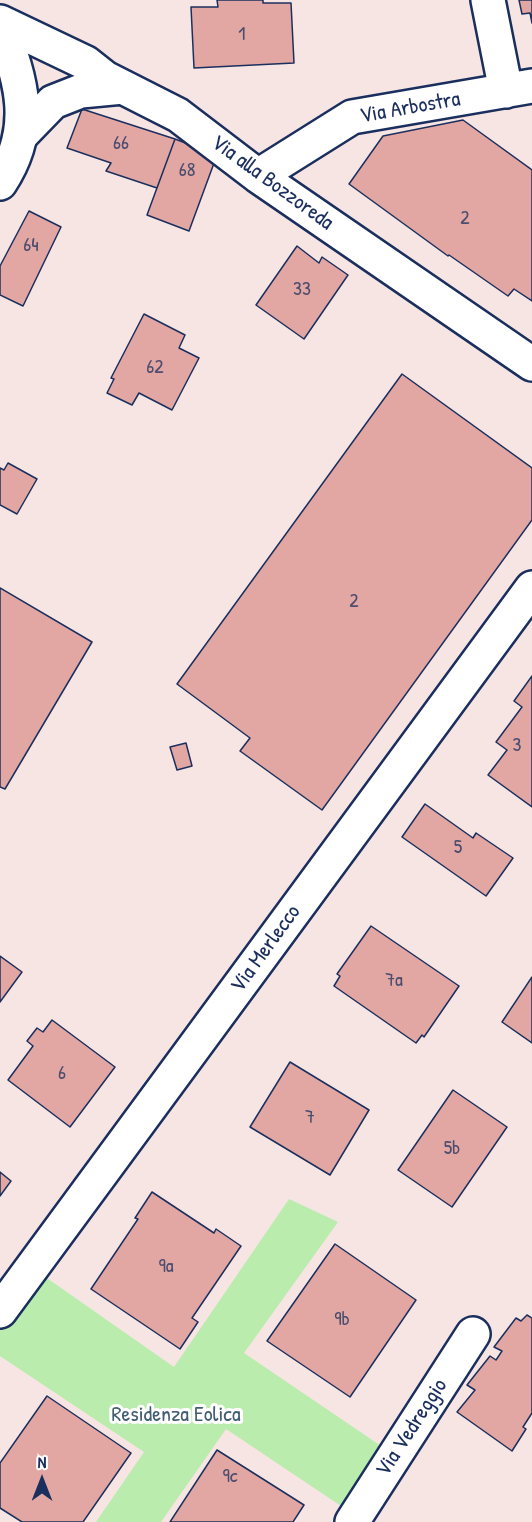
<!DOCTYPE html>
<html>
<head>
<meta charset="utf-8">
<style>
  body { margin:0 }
  #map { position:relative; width:532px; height:1522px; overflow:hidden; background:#f6e5e3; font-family:"Patrick Hand",sans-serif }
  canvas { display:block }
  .north { position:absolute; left:12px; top:1450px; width:60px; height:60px; -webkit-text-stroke:4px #fff; paint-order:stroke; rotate:0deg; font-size:16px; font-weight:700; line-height:24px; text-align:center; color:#1b2f5e }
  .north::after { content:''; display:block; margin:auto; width:21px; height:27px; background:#1b2f5e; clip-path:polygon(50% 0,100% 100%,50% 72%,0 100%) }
</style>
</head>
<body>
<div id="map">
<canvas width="532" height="1522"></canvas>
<div class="north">N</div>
</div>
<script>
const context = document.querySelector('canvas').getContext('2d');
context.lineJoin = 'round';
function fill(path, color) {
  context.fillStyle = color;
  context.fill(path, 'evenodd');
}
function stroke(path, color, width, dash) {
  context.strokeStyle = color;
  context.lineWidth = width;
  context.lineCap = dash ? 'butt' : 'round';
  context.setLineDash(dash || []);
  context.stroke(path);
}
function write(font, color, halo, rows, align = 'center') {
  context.font = font + ' "Patrick Hand",sans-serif';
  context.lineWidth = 6;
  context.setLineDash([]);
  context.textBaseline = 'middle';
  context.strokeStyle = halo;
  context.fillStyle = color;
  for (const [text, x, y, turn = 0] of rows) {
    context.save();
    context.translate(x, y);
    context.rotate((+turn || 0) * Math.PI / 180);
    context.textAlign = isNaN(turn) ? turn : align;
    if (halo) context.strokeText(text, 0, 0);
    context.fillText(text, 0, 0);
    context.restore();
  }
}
fill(new Path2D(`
  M289 1199 338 1222 244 1353 381 1446 341 1506 226 1429 161 1522H96L144 1452 0 1356V1331L41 1274 174 1367Z`), '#b9ecad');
const building = new Path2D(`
  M217 0H263V3H291L294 63 194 68 191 7H218Z
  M519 0H532V23L530 13 522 14Z
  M82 109 175 139 157 188 106 171 111 163 67 148Z
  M463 120 532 170V301L514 289 508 296 449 255 448 256 349 184 383 136Z
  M175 139 217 155 189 231 147 215Z
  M29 211 61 227 23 306 0 295V266Z
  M297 246 319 263 322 257 348 275 304 339 256 305Z
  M144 314 185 335 179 348 199 358 172 410 139 393 132 405 107 393 114 379 111 378Z
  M402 374 532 468V520L322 810 240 751 250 738 177 684Z
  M8 463 37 479 17 514 0 505V468L4 470Z
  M0 588 92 642 5 789 0 787Z
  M532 676V807L488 775 507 750 496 742 522 707 514 701Z
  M186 743 192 766 177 770 170 747Z
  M425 804 473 838 476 833 513 858 486 896 402 837Z
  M371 926 459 986 424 1037 422 1035 416 1043 334 986 340 976 337 974Z
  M0 956 22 972 0 1002Z
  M532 977V1043L502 1022Z
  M52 1020 115 1067 70 1127 8 1080 33 1046 27 1041 37 1028 43 1032Z
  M290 1062 369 1110 330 1175 250 1127Z
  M453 1090 507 1127 452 1207 398 1170Z
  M0 1172 11 1181 0 1196Z
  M152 1192 214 1233 216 1229 241 1246 192 1318 198 1322 180 1349 91 1289 138 1219 135 1218Z
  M335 1244 416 1300 350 1397 267 1341Z
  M527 1315 532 1318V1413L523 1427 526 1429 512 1451 457 1412 475 1390 467 1385 490 1356 496 1360 502 1351 494 1347 516 1318 521 1321Z
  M47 1396 131 1453 83 1522H22L0 1508V1463Z
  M217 1450 304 1505 293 1522H170Z`);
fill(building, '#e2a7a2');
stroke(building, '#1b2f5e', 1.5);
const street = new Path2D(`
  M488 0 506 91
  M0 22 86 63 105 78 178 115 258 176 532 364
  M21 135 53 102 81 91 123 87
  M258 176 352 117 532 86
  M0 1311 532 588
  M352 1522 473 1334`);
const secondary = new Path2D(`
  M0 25C22 81 36 129 0 183`);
stroke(street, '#1b2f5e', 38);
stroke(secondary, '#1b2f5e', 38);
stroke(street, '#fff', 33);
stroke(secondary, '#fff', 33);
write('20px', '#4d4d6f', null, [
  ["1",242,35],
  ["66",121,144],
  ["68",187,171],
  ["2",465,219],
  ["64",31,246],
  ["33",302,290],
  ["62",155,368],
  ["2",354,602],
  ["3",517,746],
  ["5",458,848],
  ["7a",394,981],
  ["6",62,1074],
  ["7",310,1118],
  ["5b",452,1149],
  ["9a",166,1267],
  ["9b",342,1320],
  ["9c",230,1477]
]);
write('22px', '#1b2f5e', '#fff', [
  ["Via Arbostra",410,108,-10],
  ["Via alla Bozzoreda",272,183,36],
  ["Via Merlecco",266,949,-54],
  ["Via Vedreggio",412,1428,-57]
]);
write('22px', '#425e72', '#fff', [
  ["Residenza Eolica",176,1415]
]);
</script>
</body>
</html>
